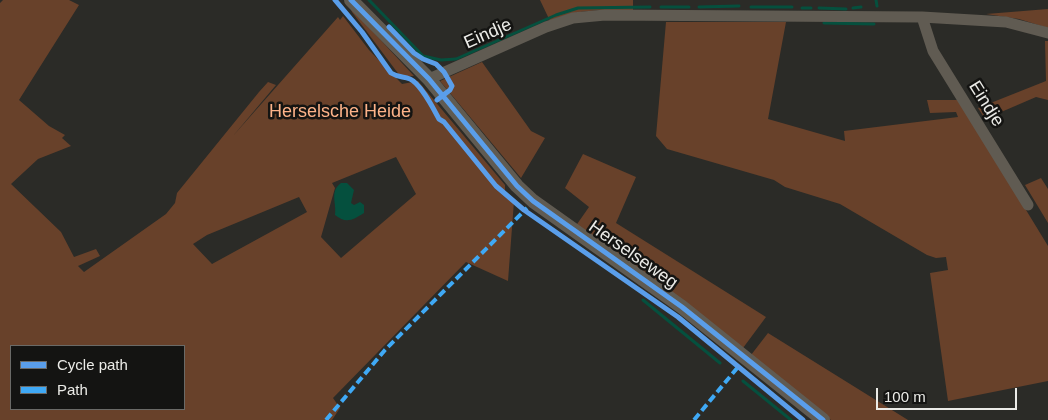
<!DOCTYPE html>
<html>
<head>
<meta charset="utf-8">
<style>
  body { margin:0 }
  #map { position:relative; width:1048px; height:420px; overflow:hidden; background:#2b2b27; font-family:Arial,sans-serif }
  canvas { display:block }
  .legend { position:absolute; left:10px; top:345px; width:175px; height:65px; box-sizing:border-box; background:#141412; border:1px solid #6a6a67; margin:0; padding:6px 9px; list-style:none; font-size:15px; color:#ebebe7 }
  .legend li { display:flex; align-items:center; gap:10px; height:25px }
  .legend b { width:25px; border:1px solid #6a6a67 }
  .scale { position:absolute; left:876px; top:388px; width:141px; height:22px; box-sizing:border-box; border:2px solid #ebebe7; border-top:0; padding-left:6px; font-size:15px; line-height:18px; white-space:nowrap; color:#ebebe7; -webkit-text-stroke:4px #141412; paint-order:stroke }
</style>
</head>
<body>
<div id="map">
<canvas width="1048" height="420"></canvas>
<ul class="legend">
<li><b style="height:6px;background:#5a9eea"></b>Cycle path</li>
<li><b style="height:6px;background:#3fa9f5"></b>Path</li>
</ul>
<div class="scale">100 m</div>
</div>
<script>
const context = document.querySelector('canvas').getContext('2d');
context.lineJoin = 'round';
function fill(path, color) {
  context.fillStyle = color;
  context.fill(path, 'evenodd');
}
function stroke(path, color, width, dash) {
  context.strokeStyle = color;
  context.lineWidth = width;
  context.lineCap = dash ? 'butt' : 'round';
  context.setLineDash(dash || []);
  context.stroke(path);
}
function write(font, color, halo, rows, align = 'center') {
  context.font = font + ' Arial,sans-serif';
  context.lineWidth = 5;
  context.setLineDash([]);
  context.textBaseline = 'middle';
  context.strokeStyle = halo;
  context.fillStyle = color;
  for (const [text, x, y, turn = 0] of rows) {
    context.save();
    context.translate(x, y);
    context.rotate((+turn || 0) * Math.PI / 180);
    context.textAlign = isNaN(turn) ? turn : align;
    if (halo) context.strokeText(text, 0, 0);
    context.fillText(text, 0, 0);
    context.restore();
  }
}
fill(new Path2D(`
  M3 0H69L79 5 19 100 49 126 65 135 62 138 71 146 38 159 11 184 61 232 74 257 96 249 100 256 78 266 84 272 166 214 175 203 177 193 259 92 268 82 276 85 233 136 338 17 340 20 343 16 369 50 402 84 418 81 505 185V192L514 201 508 281 466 262 333 398 340 408 332 420H0V3ZM396 157 416 194 341 258 321 237 335 188 332 183ZM299 197 307 212 212 264 193 244 207 235ZM11 346H184V409H11Z
  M540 0H633V10C602 10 579 8 550 21Z
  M350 7 414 76H400L352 12Z
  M1048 9V28L1019 19 986 14Z
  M666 22H786L768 119 845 141 844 131 958 117 956 112 930 113 927 100H959L1048 246V381L948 401 930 273 948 270 946 257 936 258 927 255 840 204 785 187 774 180 667 149 656 136Z
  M1045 41H1048V100L1036 97 985 119 978 108 1046 81Z
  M482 62 531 131 545 138 521 178 440 81Z
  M583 154 636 177 616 223 766 317 743 348 575 227 589 207 565 188Z
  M1041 178 1048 189V223L1025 185Z
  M768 333 908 420H831L751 355Z`), '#68412a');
fill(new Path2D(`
  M341 183H347L354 190 351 203 354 205 360 202 364 205V213C353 220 346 224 335 215 337 203 329 192 341 183Z`), '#05503e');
stroke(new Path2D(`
  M369 0 423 56 441 60 456 59 556 15 578 8 650 7
  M876 0 877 6
  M661 7H689
  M699 7 739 6
  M751 7H792
  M802 8H811
  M819 8 846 9
  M853 8 861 7
  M824 23 874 24
  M643 300 720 363
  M743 381 791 420`), '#05503e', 3);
stroke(new Path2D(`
  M922 17 933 51 1028 205
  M429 79 546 27 573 18 605 15 922 17 1006 22 1048 33`), '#605b52', 11);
stroke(new Path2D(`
  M351 0 429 79 517 186 533 201 682 307 823 420`), '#605b52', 14);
stroke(new Path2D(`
  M326 420 385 350 527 208
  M694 420 738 367`), '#3fa9f5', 4, [8, 4]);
stroke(new Path2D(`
  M335 0 362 32 391 73C399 78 403 76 410 79 421 84 433 108 439 119L444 122 496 186 524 210 678 317 803 420
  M351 0 429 79 517 186 533 201 682 307 823 420
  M389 27 414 53 423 59 436 64 444 72 452 86 450 90 437 100`), '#5a9eea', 5);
write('18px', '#ebebe7', '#141412', [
  ["Eindje",488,34,-24],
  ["Eindje",986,104,58],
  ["Herselseweg",633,255,35]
]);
write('18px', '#fdb389', '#141412', [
  ["Herselsche Heide",340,112]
]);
</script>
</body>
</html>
